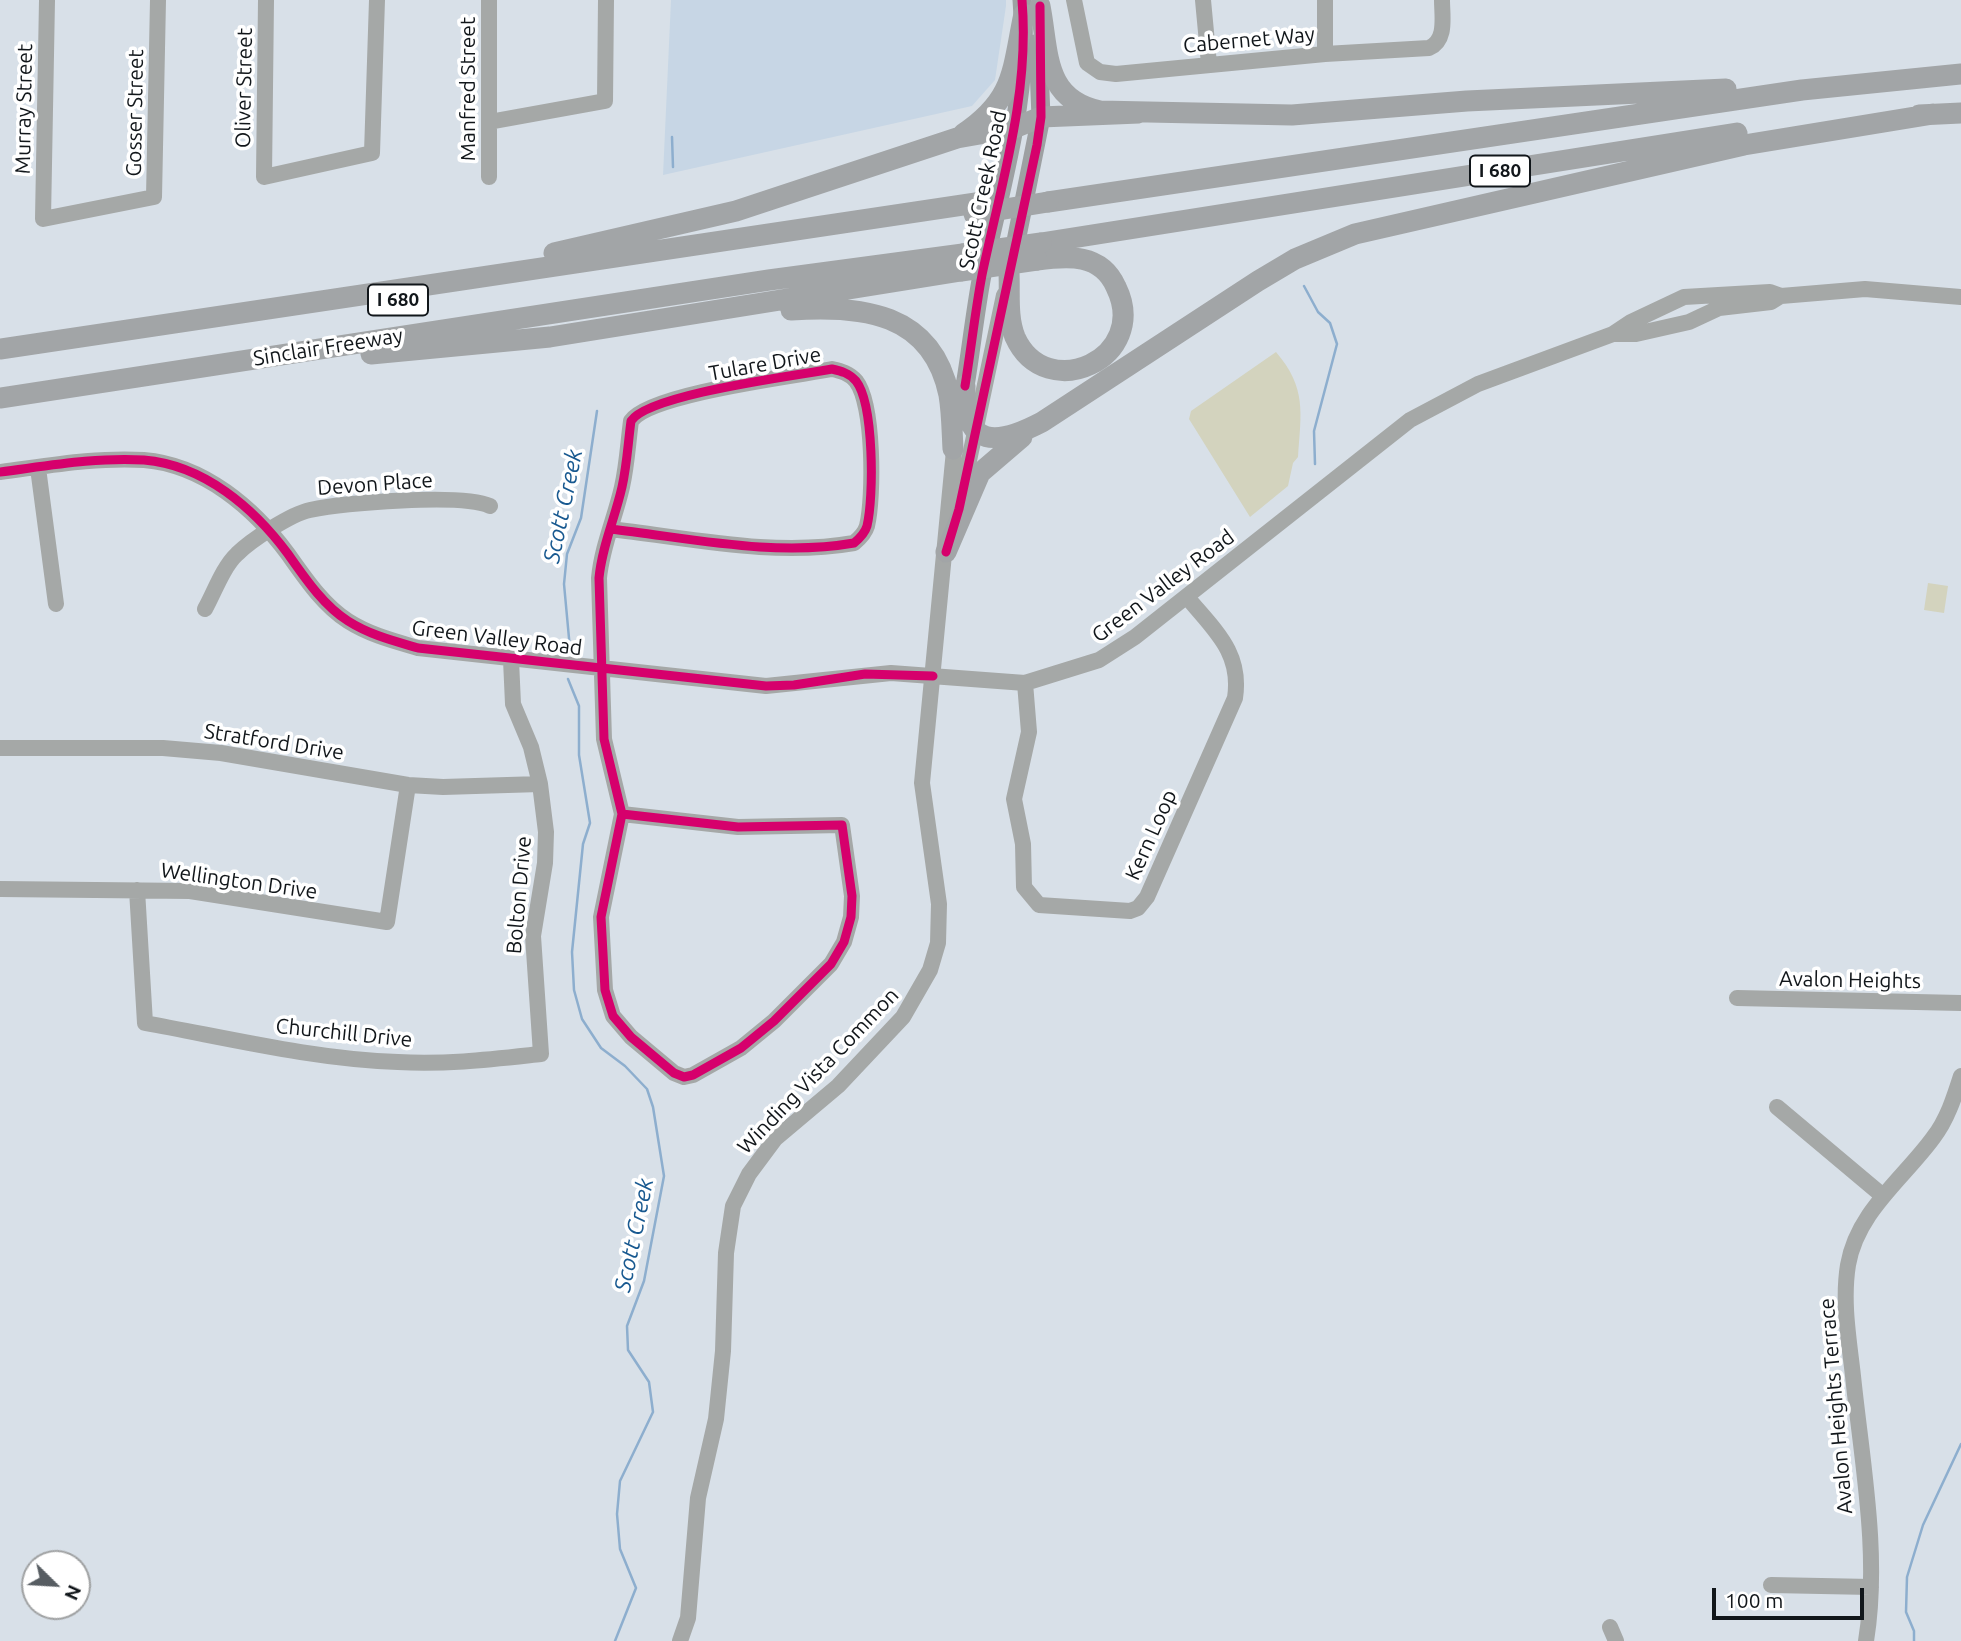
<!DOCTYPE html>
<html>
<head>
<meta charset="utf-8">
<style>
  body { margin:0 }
  #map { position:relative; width:1961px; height:1641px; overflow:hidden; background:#d8e0e8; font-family:Ubuntu,sans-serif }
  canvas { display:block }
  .north { position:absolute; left:21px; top:1550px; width:70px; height:70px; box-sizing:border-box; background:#fff; border:2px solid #a0a2a3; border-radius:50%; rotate:114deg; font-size:19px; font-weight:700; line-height:28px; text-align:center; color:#11161a }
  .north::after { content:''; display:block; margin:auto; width:24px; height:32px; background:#575d62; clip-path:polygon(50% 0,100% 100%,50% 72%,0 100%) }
  .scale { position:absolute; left:1712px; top:1588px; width:152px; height:32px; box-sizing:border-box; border:4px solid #11161a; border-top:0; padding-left:9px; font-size:21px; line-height:24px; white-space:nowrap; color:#11161a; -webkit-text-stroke:5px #fff; paint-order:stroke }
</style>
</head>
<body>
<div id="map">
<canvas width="1961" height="1641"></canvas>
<div class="north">N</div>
<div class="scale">100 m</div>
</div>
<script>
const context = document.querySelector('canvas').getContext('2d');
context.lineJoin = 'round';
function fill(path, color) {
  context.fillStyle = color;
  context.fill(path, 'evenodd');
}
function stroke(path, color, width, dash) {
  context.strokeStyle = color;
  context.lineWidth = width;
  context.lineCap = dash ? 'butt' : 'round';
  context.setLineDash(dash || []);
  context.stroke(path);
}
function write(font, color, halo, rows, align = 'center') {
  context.font = font + ' Ubuntu,sans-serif';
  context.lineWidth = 7;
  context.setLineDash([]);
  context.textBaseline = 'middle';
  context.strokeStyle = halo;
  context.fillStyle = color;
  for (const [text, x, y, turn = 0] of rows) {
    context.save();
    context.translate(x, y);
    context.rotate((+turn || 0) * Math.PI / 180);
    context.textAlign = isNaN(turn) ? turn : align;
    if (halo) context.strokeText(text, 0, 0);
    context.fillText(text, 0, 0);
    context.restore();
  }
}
fill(new Path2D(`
  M671 0H1006V6L995 80 972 106 663 175Z`), '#c7d6e5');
fill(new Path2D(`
  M1276 352C1307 388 1301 413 1298 457L1293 463 1288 486 1250 517 1189 419 1191 411Z
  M1928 583 1948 586 1944 613 1924 610Z`), '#d3d3be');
stroke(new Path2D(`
  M672 137 673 167
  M1304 286 1318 312 1330 323 1337 344 1314 431 1315 464
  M570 649 564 584 567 554 581 518 597 411
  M568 679 579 706V755L590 823 583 844 572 952 574 990 582 1019 601 1048 625 1066 647 1089 653 1107 664 1176 644 1281 627 1326 628 1350 649 1382 653 1412 620 1481 617 1514 620 1549 636 1588 615 1641
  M1914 1641V1631L1906 1612 1907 1577 1923 1525 1961 1444`), '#8daece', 2.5);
stroke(new Path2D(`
  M47 0 43 219 154 197 158 0
  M266 0 264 177 372 153 377 0
  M1074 0 1087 63 1100 72 1116 74 1325 54 1429 48C1447 40 1442 17 1442 0
  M1203 0 1209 64
  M1325 0V54
  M489 122 605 101 606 0
  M489 177V0
  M1613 334H1636L1689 322 1719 308 1771 302 1779 297
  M38 468 56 604
  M0 472C47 466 96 457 144 460 204 465 254 508 288 554 305 578 323 605 348 621 370 635 394 641 418 648L766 686 891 673 1025 683 1099 660 1135 637 1410 420 1478 384 1613 334 1631 322 1684 297 1770 292 1781 296 1865 289 1961 297
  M960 503 1004 295
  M610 529C690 538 774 557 854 543 860 538 865 533 867 526 874 497 874 404 856 381 849 373 841 371 832 369 794 376 649 394 631 421 628 443 627 465 622 487 615 518 602 546 599 578L604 739 622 814 601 917 605 990 613 1016 631 1037 674 1073 684 1077 693 1075 741 1048 774 1021 831 964 844 942 851 917 852 896 842 825 738 827 622 814
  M205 609C214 593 223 567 237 554 251 540 291 514 310 510 343 503 462 493 490 506
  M1025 683 1029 732 1014 799 1023 844 1024 887 1039 905 1130 911 1138 908 1147 897 1235 698C1242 652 1214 630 1187 597
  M0 748H163L221 753 408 785 443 787 540 784
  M0 889 190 891 387 922 408 785
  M137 890 145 1023C228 1038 313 1059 398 1062 445 1065 494 1059 541 1054L533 936 545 863 546 832 540 784 531 747 513 704 511 660
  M1737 998 1961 1003
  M1777 1107 1883 1196
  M1771 1585 1871 1587
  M1610 1627 1616 1641
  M680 1641 688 1618 698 1498 716 1419 723 1351 726 1253 733 1206 749 1174 775 1139 838 1086 903 1017 930 970 938 943 939 904 922 783 955 440
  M1866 1641C1880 1555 1862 1463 1853 1376 1849 1340 1842 1302 1848 1265 1857 1212 1903 1179 1933 1138 1947 1120 1954 1098 1961 1076`), '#a5a8a7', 16);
stroke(new Path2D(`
  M1012 261 1041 117 1038 43
  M965 386C971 350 975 312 982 275 1001 184 1030 94 1022 0`), '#9da0a2', 19);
stroke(new Path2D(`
  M1040 6C1049 52 1043 99 1100 111L1292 115 1467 101 1726 89
  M1919 115 1961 113
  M963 134C1015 99 1012 71 1024 14
  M1048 202 1802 90 1961 74
  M1041 243 1737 133
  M554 253 736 211 957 138 1014 128 1041 117 1139 113
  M1009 273C1010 294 1007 317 1015 337 1046 406 1151 358 1116 287 1101 253 1068 256 1037 260
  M791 310C861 305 932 312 949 395 952 413 952 432 953 449
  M0 349 976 203
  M371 354 550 337 961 271
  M965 386C963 450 998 445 1042 422L1258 281 1295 259 1355 234 1744 145 1933 114
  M0 398 769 280 963 254
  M946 552 980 473 1022 437`), '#a2a5a7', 21);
stroke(new Path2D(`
  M974 214 1048 202
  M963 254 1041 243
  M961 271 1037 260`), '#a2a5a7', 21);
stroke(new Path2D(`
  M965 386C971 350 975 312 982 275 1001 184 1030 94 1022 0
  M0 472C47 466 96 457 144 460 204 465 254 508 288 554 305 578 323 605 348 621 370 635 394 641 418 648L766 686 794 685 865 674 933 676
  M610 529C690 538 774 557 854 543 860 538 865 533 867 526 874 497 874 404 856 381 849 373 841 371 832 369 794 376 649 394 631 421 628 443 627 465 622 487 615 518 602 546 599 578L604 739 622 814 601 917 605 990 613 1016 631 1037 674 1073 684 1077 693 1075 741 1048 774 1021 831 964 844 942 851 917 852 896 842 825 738 827 622 814
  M946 552 959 509 1037 145 1041 117 1040 6`), '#d6006c', 9);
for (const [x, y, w] of [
  [1500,171,60],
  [398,300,60]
]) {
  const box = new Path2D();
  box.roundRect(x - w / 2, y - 15.5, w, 31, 5);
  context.fillStyle = '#fff';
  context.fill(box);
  stroke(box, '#11161a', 2);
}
write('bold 19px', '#11161a', null, [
  ["I 680",1500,171],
  ["I 680",398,300]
]);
write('21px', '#11161a', '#fff', [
  ["Cabernet Way",1249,40,-5],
  ["Oliver Street",244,88,-89],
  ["Manfred Street",468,89,-90],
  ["Murray Street",24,109,-89],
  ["Gosser Street",135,113,-89],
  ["Scott Creek Road",983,190,-78],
  ["Sinclair Freeway",328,347,-9],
  ["Tulare Drive",765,364,-10],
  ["Devon Place",375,484,-4],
  ["Green Valley Road",1163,586,-37],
  ["Green Valley Road",497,638,7],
  ["Stratford Drive",274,742,9],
  ["Kern Loop",1151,835,-66],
  ["Wellington Drive",239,881,8],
  ["Bolton Drive",519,895,-85],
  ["Avalon Heights",1850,980,1],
  ["Churchill Drive",344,1033,6],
  ["Winding Vista Common",818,1071,-46],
  ["Avalon Heights Terrace",1836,1406,-95]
]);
write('italic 23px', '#185990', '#fff', [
  ["Scott Creek",563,506,-78],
  ["Scott Creek",634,1235,-78]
]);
</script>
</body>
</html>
